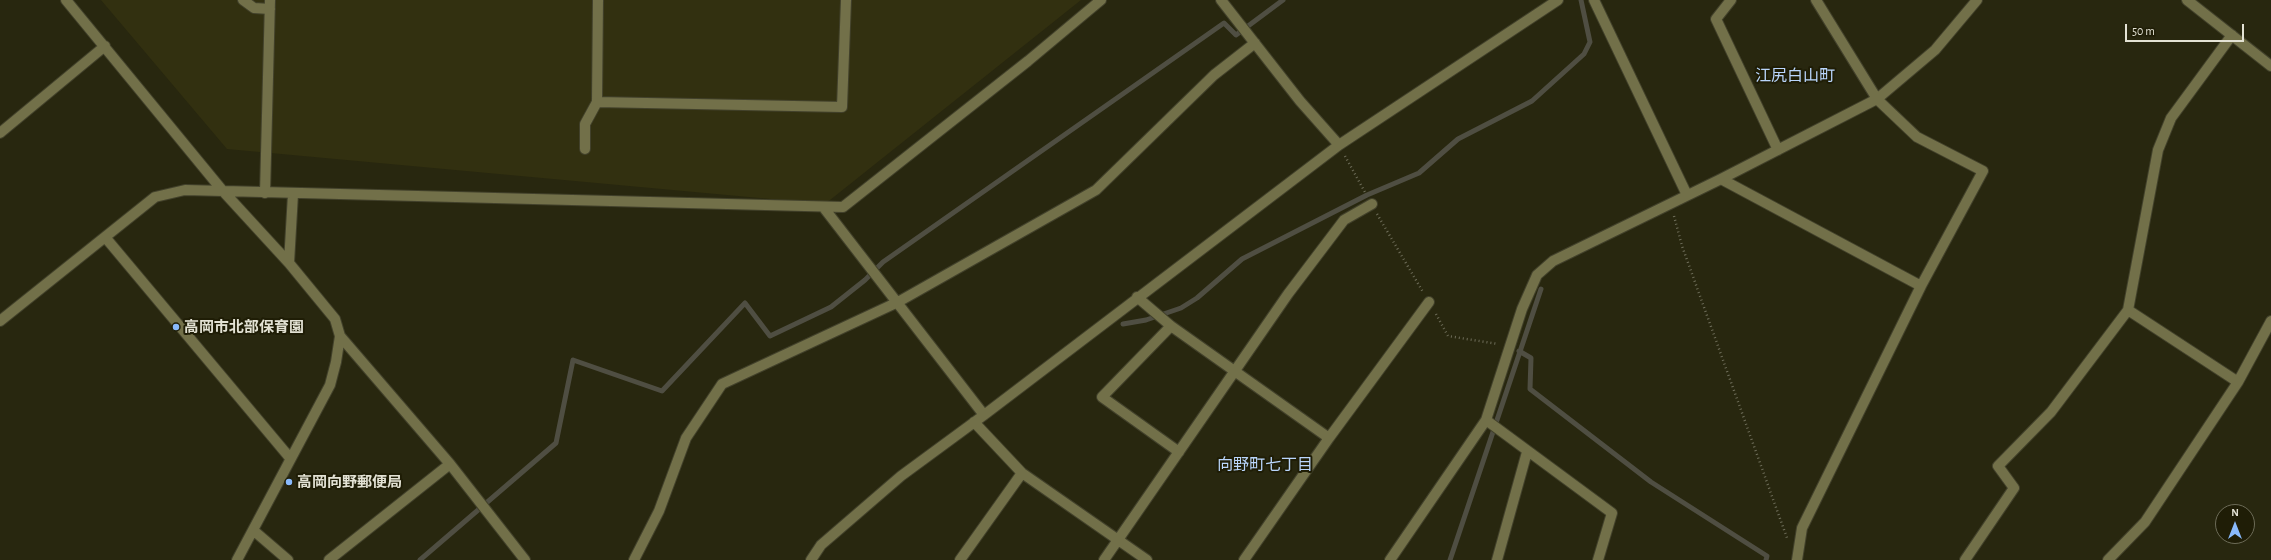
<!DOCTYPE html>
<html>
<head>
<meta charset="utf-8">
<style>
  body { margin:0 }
  #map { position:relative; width:2271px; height:560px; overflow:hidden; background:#28270f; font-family:"Alegreya Sans",sans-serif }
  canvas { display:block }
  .north { position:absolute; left:2215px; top:504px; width:40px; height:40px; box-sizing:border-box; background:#1f1d06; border:1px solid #6d6c58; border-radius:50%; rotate:0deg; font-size:11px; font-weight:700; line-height:16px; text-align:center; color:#e3e2d4 }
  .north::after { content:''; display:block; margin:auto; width:14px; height:18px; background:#89bafc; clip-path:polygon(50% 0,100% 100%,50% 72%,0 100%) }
  .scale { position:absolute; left:2125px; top:24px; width:119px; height:18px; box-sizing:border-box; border:2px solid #e3e2d4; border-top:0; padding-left:5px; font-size:12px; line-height:14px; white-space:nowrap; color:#e3e2d4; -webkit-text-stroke:3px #1f1d06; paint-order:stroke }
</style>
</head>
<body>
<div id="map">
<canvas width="2271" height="560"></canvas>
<div class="north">N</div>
<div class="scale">50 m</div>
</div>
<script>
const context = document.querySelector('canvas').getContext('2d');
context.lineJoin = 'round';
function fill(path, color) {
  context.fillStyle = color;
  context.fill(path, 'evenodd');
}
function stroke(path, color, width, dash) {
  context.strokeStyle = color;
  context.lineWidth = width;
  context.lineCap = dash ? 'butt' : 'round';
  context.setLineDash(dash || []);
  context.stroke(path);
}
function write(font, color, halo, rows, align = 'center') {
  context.font = font + ' "Alegreya Sans","Noto Sans JP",sans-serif';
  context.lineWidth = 4;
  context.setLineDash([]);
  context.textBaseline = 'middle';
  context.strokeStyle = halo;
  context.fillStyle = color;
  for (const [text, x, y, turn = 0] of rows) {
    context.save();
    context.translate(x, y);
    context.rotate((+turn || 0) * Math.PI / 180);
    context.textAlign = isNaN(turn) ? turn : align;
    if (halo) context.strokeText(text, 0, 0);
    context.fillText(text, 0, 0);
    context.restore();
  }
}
fill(new Path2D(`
  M101 0H1081L825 204 227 149Z`), '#323010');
stroke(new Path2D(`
  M1123 324 1146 320 1181 308 1197 298 1242 259 1367 195 1419 173 1458 139 1532 101 1584 54 1590 42 1581 0
  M1519 351 1531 358 1530 389 1651 482 1767 556 1766 560
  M420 560 556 443 573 360 662 391 745 303 770 336 831 307 865 280 883 262 1224 23 1236 35 1283 0
  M1450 560 1541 289`), '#4f4e42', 5);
const minor = new Path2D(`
  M66 0 222 190 289 263 335 319 340 336 336 362 330 385 237 560
  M243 0 254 8 270 9
  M1221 0 1300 101 1339 145
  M1594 0 1687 195
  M1731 0 1716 19 1778 150
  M2187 0 2271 66
  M597 102 842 107 846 0
  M0 133 105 46
  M585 149V124L597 102 598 0
  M1721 179 1921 286
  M265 193 270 0
  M824 208 984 415
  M105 237 290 458
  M289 263 293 194
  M1137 297 1171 326 1329 438
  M2128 310 2238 382
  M0 321 155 197 185 190 843 207 1028 61 1101 0
  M1171 326 1102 397 1179 452
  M340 336 450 464 525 560
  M1486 420 1612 513 1598 560
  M974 422 1022 473 1147 560
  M253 530 288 560
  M329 560 450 464
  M634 560 659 511 686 438 722 384 898 302 1096 190 1214 75 1255 43
  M811 560 821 545 901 476 984 415 1339 145 1558 0
  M960 560 1022 473
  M1104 560 1288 294 1344 220 1372 204
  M1244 560 1329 438 1429 302
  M1390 560 1486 420 1522 309 1537 275 1553 261 1721 179 1877 99 1935 50 1977 0
  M1497 560 1527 452
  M1797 560 1802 528 1921 286 1983 171 1917 137 1877 99 1816 0
  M1965 560 2014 488 1998 466 2051 412 2128 310 2158 150 2171 118 2232 35
  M2108 560 2145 522 2238 382 2271 321`);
stroke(minor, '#42412b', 12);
stroke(new Path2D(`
  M1345 156 1366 194
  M1377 214 1423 292
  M1674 216 1682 246 1787 538
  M1436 314 1448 336 1498 344`), '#6e6d59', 2.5, [1, 3]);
stroke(minor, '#727049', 10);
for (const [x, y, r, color] of [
  [176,327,4,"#89bafc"],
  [289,482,4,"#89bafc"]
]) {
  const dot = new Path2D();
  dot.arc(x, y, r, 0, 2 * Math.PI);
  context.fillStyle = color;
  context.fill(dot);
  stroke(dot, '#1f1d06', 1.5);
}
write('bold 15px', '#e3e2d4', '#1f1d06', [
  ["高岡市北部保育園",184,327],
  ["高岡向野郵便局",297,482]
], 'left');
write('16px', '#bad6fc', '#1f1d06', [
  ["江尻白山町",1795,76],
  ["向野町七丁目",1265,465]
]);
</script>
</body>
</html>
